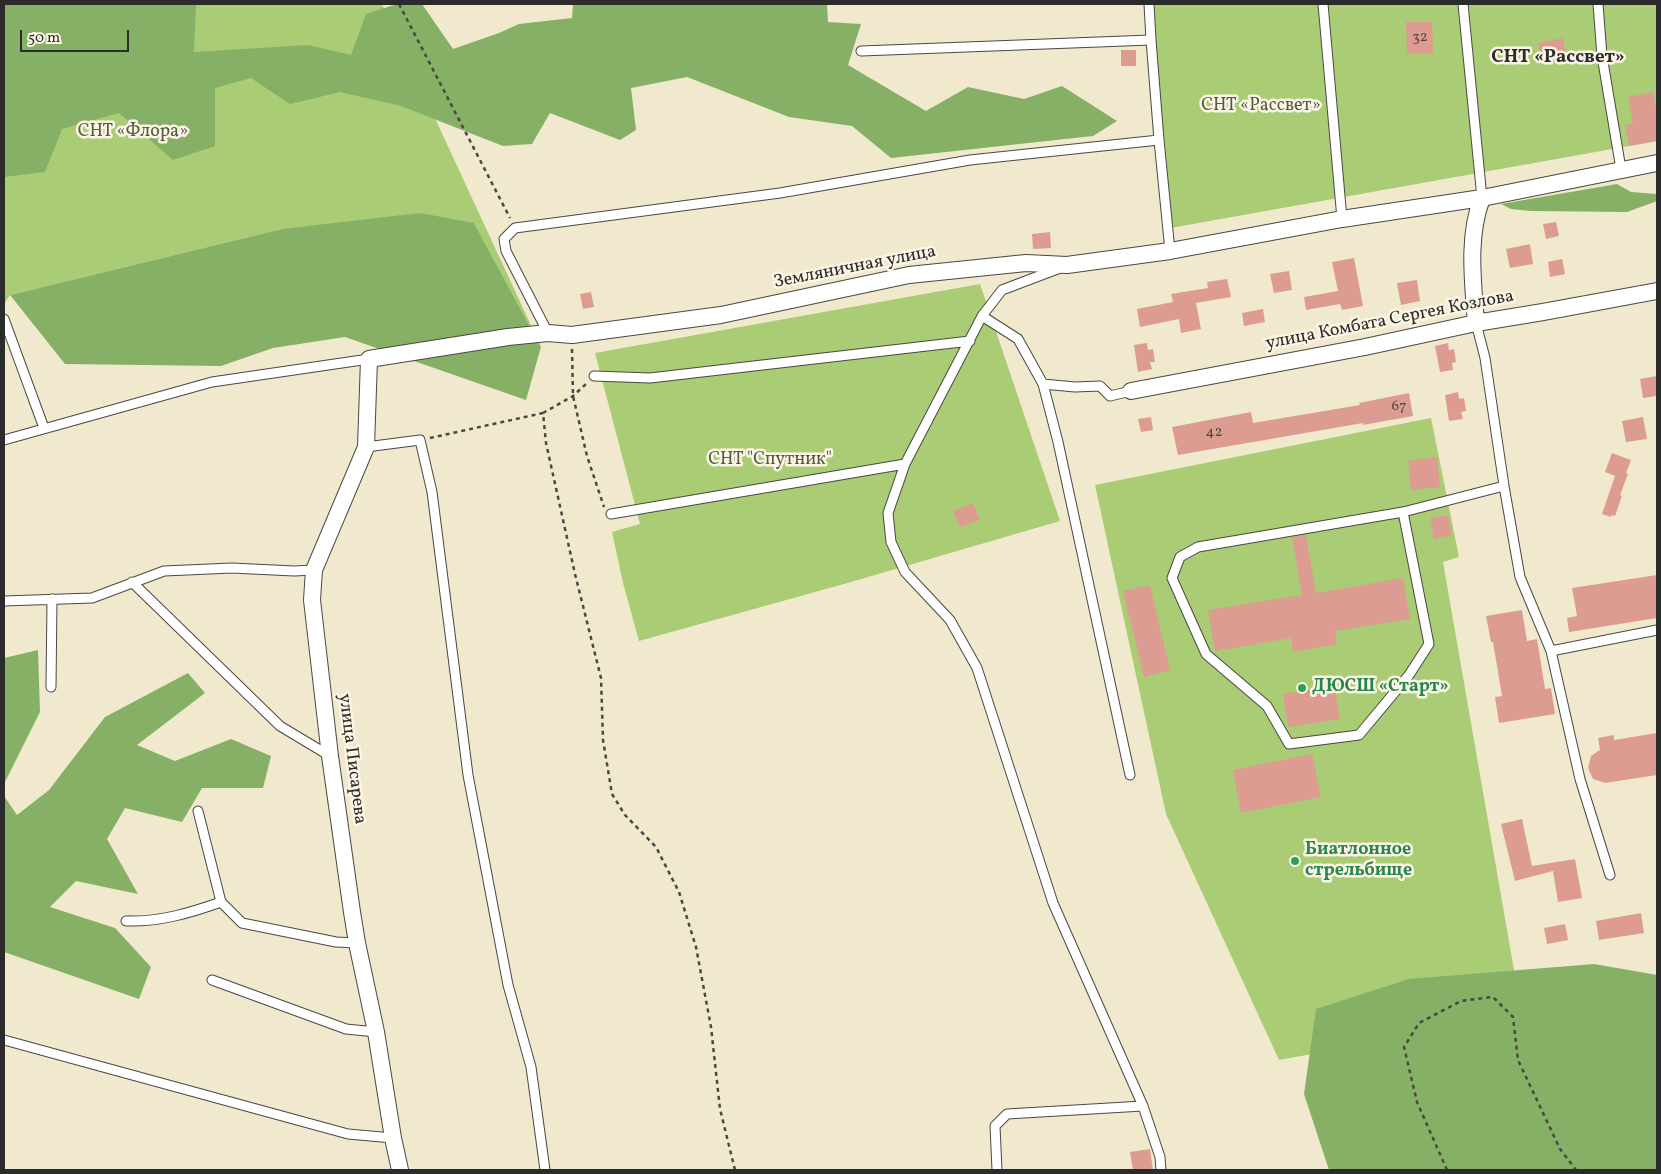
<!DOCTYPE html>
<html>
<head>
<meta charset="utf-8">
<style>
  body { margin:0 }
  #map { position:relative; width:1661px; height:1174px; overflow:hidden; background:#f1e9cd; font-family:Vollkorn,serif }
  canvas { display:block }
  .frame { position:absolute; inset:0; border:5px solid #2b2b2b; pointer-events:none }
  .scale { position:absolute; left:20px; top:30px; width:109px; height:22px; box-sizing:border-box; border:2px solid #2b2b2b; border-top:0; padding-left:6px; font-size:15px; line-height:18px; white-space:nowrap; color:#2b2b2b; -webkit-text-stroke:4px #fcf5e5; paint-order:stroke }
</style>
</head>
<body>
<div id="map">
<canvas width="1661" height="1174"></canvas>
<div class="frame"></div>
<div class="scale">50 m</div>
</div>
<script>
const context = document.querySelector('canvas').getContext('2d');
context.lineJoin = 'round';
function fill(path, color) {
  context.fillStyle = color;
  context.fill(path, 'evenodd');
}
function stroke(path, color, width, dash) {
  context.strokeStyle = color;
  context.lineWidth = width;
  context.lineCap = dash ? 'butt' : 'round';
  context.setLineDash(dash || []);
  context.stroke(path);
}
function write(font, color, halo, rows, align = 'center') {
  context.font = font + ' Vollkorn,serif';
  context.lineWidth = 5;
  context.setLineDash([]);
  context.textBaseline = 'middle';
  context.strokeStyle = halo;
  context.fillStyle = color;
  for (const [text, x, y, turn = 0] of rows) {
    context.save();
    context.translate(x, y);
    context.rotate((+turn || 0) * Math.PI / 180);
    context.textAlign = isNaN(turn) ? turn : align;
    if (halo) context.strokeText(text, 0, 0);
    context.fillText(text, 0, 0);
    context.restore();
  }
}
fill(new Path2D(`
  M4 4H382L541 347 474 223 282 229 10 295 4 304Z
  M1150 4H1657V141L1165 229Z
  M980 284 1060 521 851 582 639 641 623 583 612 532 640 524 595 353Z
  M1431 418 1459 557 1443 562 1522 1016 1279 1060 1166 814 1095 485Z`), '#a9cc75');
fill(new Path2D(`
  M4 4H196L194 52 308 45 351 55 366 14 397 4H422L453 49 499 33 519 24 572 18 573 4H827L828 22 861 24 848 65 926 111 968 87 1024 99 1062 86 1117 121 1093 136 891 158 852 126 789 117 687 77 631 88 636 130 620 140 550 113 532 144 503 146 401 106 340 92 290 104 251 78 215 88V146L173 160 119 113 62 129 45 172 4 177Z
  M1617 184 1631 192 1657 194V201L1627 212 1531 211 1511 209 1501 204Z
  M420 213 474 223 541 347 526 400 345 337 273 348 221 366 65 364 10 295 282 229Z
  M38 650 40 712 4 784V658Z
  M188 673 205 693 137 745 175 761 231 739 271 756 263 788H202L182 822 125 808 107 839 138 894 76 881 50 907 115 928 151 967 139 999 4 952V796L17 815 49 790 105 717Z
  M1594 964 1657 975V1170H1329L1304 1094 1316 1009 1409 979Z`), '#86b066');
fill(new Path2D(`
  M1406 22H1432L1433 53 1407 54Z
  M1563 38 1566 54 1541 59 1538 43Z
  M1121 50H1136V66H1121Z
  M1653 92 1657 116V141L1629 146 1625 125 1633 124 1628 97Z
  M1556 222 1559 236 1546 239 1543 224Z
  M1050 232 1051 248 1033 249 1032 234Z
  M1530 244 1533 264 1510 268 1506 249Z
  M1354 258 1363 306 1342 310 1340 304 1306 310 1304 297 1338 291 1332 262Z
  M1562 259 1565 274 1550 277 1548 262Z
  M1289 271 1292 290 1274 293 1270 274Z
  M1227 279 1231 297 1196 303 1201 329 1181 333 1179 319 1140 327 1137 309 1173 302 1171 294 1208 288 1207 282Z
  M1417 280 1420 301 1401 305 1397 283Z
  M591 292 594 307 583 309 580 294Z
  M1263 309 1265 322 1244 326 1242 313Z
  M1147 343 1148 350 1153 349 1155 362H1150L1152 369 1138 372 1134 345Z
  M1448 343 1449 350 1454 349 1456 362 1452 363 1453 370 1440 372 1435 346Z
  M1657 376V396L1643 398 1640 379Z
  M1458 392 1459 399 1464 398 1466 411 1461 412 1463 419 1449 421 1445 395Z
  M1409 393 1413 416 1363 425V423L1178 455 1172 427 1251 412 1253 423 1360 405 1359 403Z
  M1151 417 1153 430 1141 432 1138 419Z
  M1643 417 1647 439 1626 442 1622 421Z
  M1612 453 1631 460 1626 473 1628 474 1620 495 1622 496 1615 516 1612 515 1611 517 1602 514 1615 476 1605 472Z
  M1437 457 1440 487 1411 490 1408 461Z
  M973 503 980 520 960 527 953 511Z
  M1448 515 1452 535 1434 539 1430 518Z
  M1306 535 1316 593 1403 578 1410 619 1335 631 1337 644 1309 649 1293 652 1291 638 1215 651 1208 610 1302 595 1292 537Z
  M1657 575V618L1569 632 1567 618 1577 616 1572 588Z
  M1150 585 1170 670 1144 677 1123 591Z
  M1522 610 1527 641 1537 639 1545 689 1551 688 1555 714 1499 723 1495 697 1502 696 1493 642H1491L1486 616Z
  M1334 686 1340 719 1288 727 1283 694Z
  M1657 733V775L1605 783 1593 779 1588 768 1591 756 1600 750 1598 738 1614 735V740Z
  M1312 754 1321 797 1241 813 1233 770Z
  M1522 819 1532 866 1575 859 1582 898 1558 902 1553 871 1515 881 1501 824Z
  M1641 913 1644 933 1599 940 1596 921Z
  M1565 924 1568 940 1547 944 1544 928Z
  M1150 1149 1153 1170H1133L1130 1152Z`), '#dc9c91');
const service = new Path2D(`
  M1149 4 1151 40
  M1323 4 1342 219
  M1463 4 1482 198
  M1598 4 1602 56 1621 169
  M1159 140 1170 251
  M1060 268 1002 290 982 316 905 464 888 513 891 542 905 572 950 620 977 668 1053 903 1143 1106 1160 1157 1161 1170
  M982 316 1018 339 1043 384 1058 442 1130 775
  M4 319 44 428
  M1476 323 1485 358 1504 486 1520 577 1551 651 1580 779 1610 875
  M548 333 506 251 504 239 515 228 780 193 970 160 1159 140 1151 40 861 51
  M594 376 650 378 970 341
  M1043 384 1075 387 1100 386 1110 396 1131 391
  M4 440 212 382 369 359
  M366 447 420 440 432 492 468 775 508 985 531 1067 545 1170
  M1403 512 1198 547 1180 557 1172 578 1206 654 1267 706 1289 744 1359 735 1409 675 1429 644 1403 512 1504 486
  M611 514 905 464
  M132 582 280 726 330 756
  M4 601 92 598 164 571 232 568 294 571 314 570
  M1551 651 1657 630
  M51 687 52 599
  M198 811 221 902
  M126 921C160 922 190 913 221 902L242 923 336 942 357 943
  M212 980 346 1029 376 1032
  M4 1040 348 1134 393 1138
  M997 1170 995 1126 1007 1114 1143 1106`);
const minor = new Path2D(`
  M1476 323C1473 282 1467 237 1482 198
  M1131 391 1365 347 1476 323 1543 312 1657 291
  M400 1170 393 1138 376 1032 357 943 352 912 330 756 312 600 314 570 366 447 369 359 508 337 548 333 572 335 721 315 909 275 1026 263 1067 265 1170 251 1342 219 1482 198 1657 163`);
stroke(service, '#494843', 11);
stroke(minor, '#494843', 18);
stroke(new Path2D(`
  M399 4 510 218
  M572 349 573 396 587 456 604 507
  M543 413 573 396 587 383
  M430 438 543 413 546 443 575 574 601 678 603 740 612 794 625 815 656 847 679 892 696 947 711 1027 720 1109 735 1170
  M1447 1170 1417 1102 1404 1047 1419 1023 1461 1001 1493 997 1513 1017 1518 1060 1560 1149 1576 1170`), '#494843', 2.5, [4, 4]);
stroke(service, '#fff', 9);
stroke(minor, '#fff', 16);
for (const [x, y, r, color] of [
  [1302,688,5,"#2e9e5b"],
  [1295,861,5,"#2e9e5b"]
]) {
  const dot = new Path2D();
  dot.arc(x, y, r, 0, 2 * Math.PI);
  context.fillStyle = color;
  context.fill(dot);
  stroke(dot, '#fcf5e5', 2);
}
write('15px', '#574744', null, [
  ["32",1420,38],
  ["67",1399,407],
  ["42",1214,433]
]);
write('18px', '#515b41', '#fcf5e5', [
  ["СНТ «Рассвет»",1261,107],
  ["СНТ «Флора»",133,133],
  ["СНТ \"Спутник\"",770,461]
]);
write('18px', '#2b2b2b', '#fcf5e5', [
  ["Земляничная улица",855,268,-11],
  ["улица Комбата Сергея Козлова",1390,321,-11],
  ["улица Писарева",351,759,83]
]);
write('bold 18px', '#27864d', '#fcf5e5', [
  ["ДЮСШ «Старт»",1312,688],
  ["Биатлонное",1305,851],
  ["стрельбище",1305,872]
], 'left');
write('bold 19px', '#2b2b2b', '#fcf5e5', [
  ["СНТ «Рассвет»",1558,59]
]);
</script>
</body>
</html>
